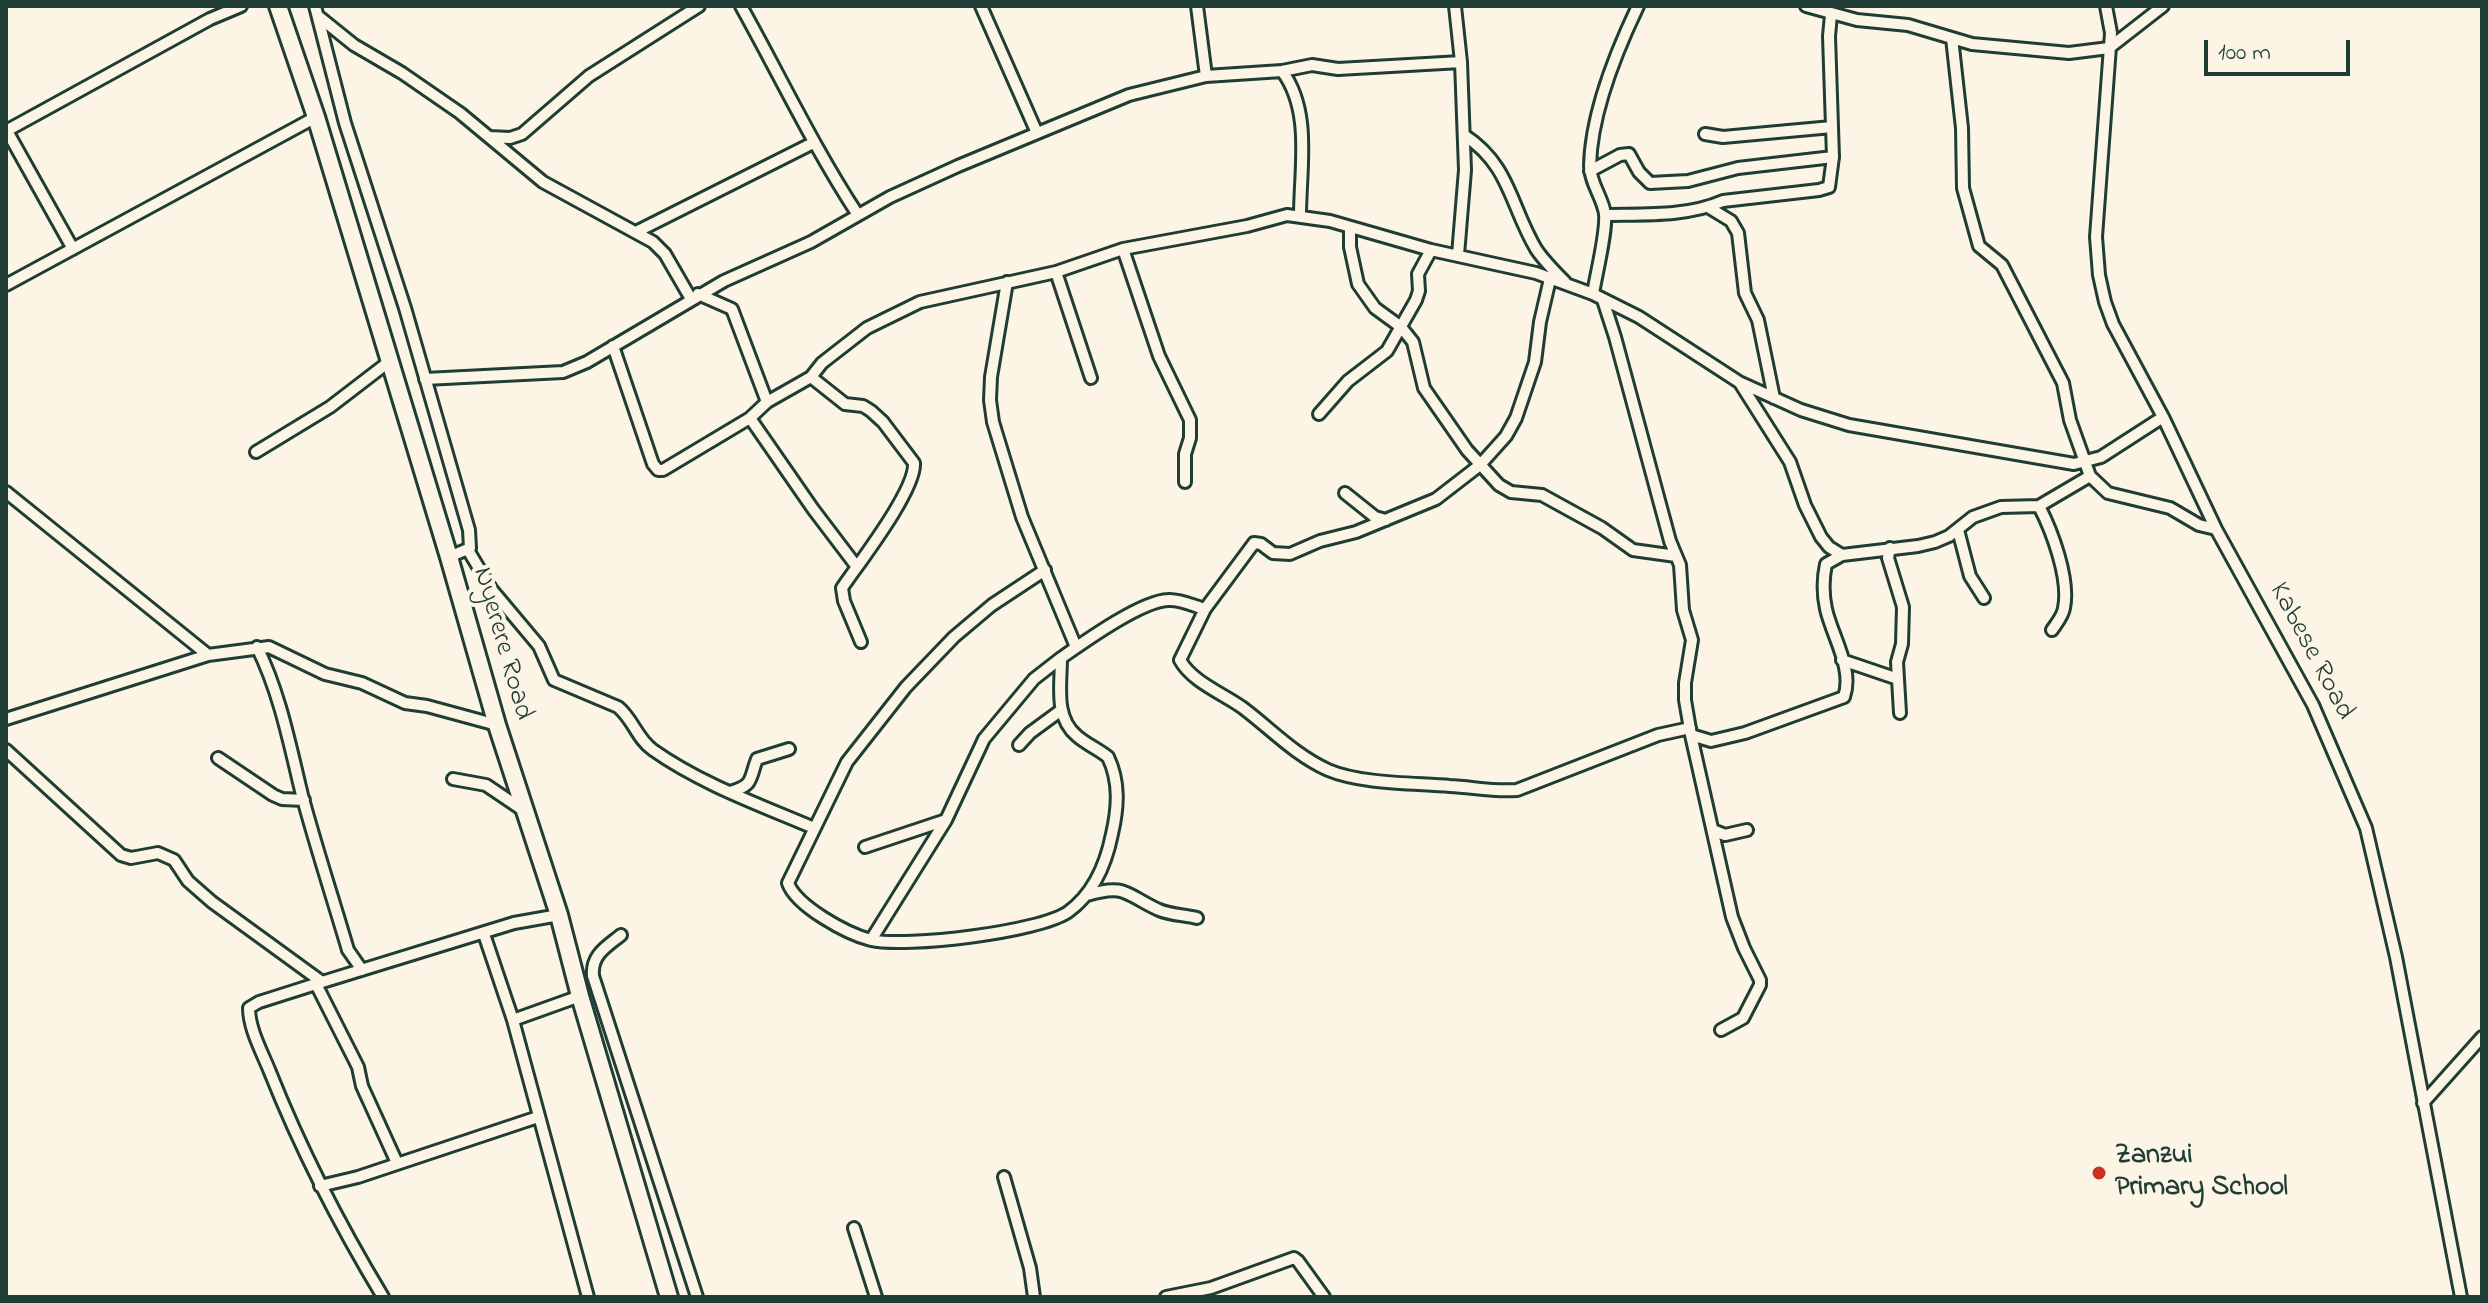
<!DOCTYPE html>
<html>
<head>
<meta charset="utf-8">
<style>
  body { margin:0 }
  #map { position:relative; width:2488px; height:1303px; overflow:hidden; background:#fcf5e5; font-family:"Indie Flower",sans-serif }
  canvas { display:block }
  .frame { position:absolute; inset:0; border:8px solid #1f3d34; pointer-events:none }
  .scale { position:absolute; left:2204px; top:40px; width:146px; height:36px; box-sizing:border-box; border:4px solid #1f3d34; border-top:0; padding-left:10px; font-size:24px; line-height:28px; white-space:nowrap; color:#1f3d34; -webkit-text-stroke:6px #fcf5e5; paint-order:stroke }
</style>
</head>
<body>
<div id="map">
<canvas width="2488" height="1303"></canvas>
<div class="frame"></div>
<div class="scale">100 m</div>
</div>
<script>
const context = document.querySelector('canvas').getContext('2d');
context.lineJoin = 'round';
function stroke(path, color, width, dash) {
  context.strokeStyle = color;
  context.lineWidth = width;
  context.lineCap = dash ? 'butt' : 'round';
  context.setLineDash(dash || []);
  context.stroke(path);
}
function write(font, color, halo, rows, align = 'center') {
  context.font = font + ' "Indie Flower",sans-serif';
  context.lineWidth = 8;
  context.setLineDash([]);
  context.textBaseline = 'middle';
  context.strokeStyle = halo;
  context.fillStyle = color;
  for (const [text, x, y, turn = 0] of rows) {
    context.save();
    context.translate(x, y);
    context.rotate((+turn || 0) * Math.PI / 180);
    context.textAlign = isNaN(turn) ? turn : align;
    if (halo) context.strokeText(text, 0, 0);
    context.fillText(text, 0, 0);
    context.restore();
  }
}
const minor = new Path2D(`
  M315 6 345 123 405 308 469 530 470 548 449 557
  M741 6C780 76 814 148 858 215
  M981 6 1037 133
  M1197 6 1206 76
  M1455 6 1461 62 1465 170 1458 255
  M1806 6 1857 20 1908 25 1972 44 2069 53 2109 48 2163 6
  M2106 6 2111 33 2096 237 2099 275 2105 302 2113 324 2163 417 2216 529 2313 705 2366 828 2396 957 2461 1297
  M318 16 354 45 402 73 460 113 543 182 653 242 665 254 691 299
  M1952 38 1962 128 1963 188 1979 246 2002 265 2063 383 2070 420 2090 476 2108 493 2170 508 2199 525 2216 529
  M1282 71 1312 65 1338 69 1461 62
  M6 131 210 19 241 6
  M7 131 73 249
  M1705 134 1723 137 1832 127
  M1464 135C1510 165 1510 205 1536 249 1544 261 1555 272 1565 282
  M489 137 510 138 522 134 589 76 699 6
  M1590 171 1620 155 1629 154 1639 172 1650 183 1688 181 1738 168 1833 157
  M1708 207 1731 221 1738 233 1745 293 1758 320 1774 398
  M1605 215C1644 214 1686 217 1723 201L1819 190 1829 187 1833 157 1829 36 1831 15
  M1350 228V247L1358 284 1375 308 1401 327 1413 342 1424 388 1467 450 1499 485 1511 492 1542 495 1602 528 1633 550 1676 556
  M636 232 813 143
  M1123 249 1159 356 1190 420V438L1185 454V482
  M1056 272 1091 378
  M1550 279 1540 322 1535 362 1516 418 1506 436 1480 465 1436 499 1356 532 1320 541 1290 554 1273 553 1261 544 1254 543 1205 609 1180 660C1192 682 1224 694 1243 708 1272 730 1295 755 1328 770 1361 784 1413 783 1450 786 1472 787 1494 792 1517 790L1658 735 1690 728
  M1007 282 991 377 990 400 993 422 1022 517 1076 647
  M6 285 316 117
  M698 294 732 309 767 402
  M1593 294C1596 274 1607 232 1605 214 1603 198 1590 183 1590 166 1591 115 1616 52 1638 6
  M1603 300 1615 337 1670 541 1680 565 1683 610 1692 640 1685 683V700L1691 735 1732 917 1744 948 1760 980V985L1743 1018 1721 1030
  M613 346 653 464 658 470H663L750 418 767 402 811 377 822 363 867 328 920 302 1056 272 1123 249 1247 226 1287 215 1330 221 1431 250 1536 273 1593 294 1639 317 1739 382 1801 410 1849 425 2074 464 2101 457 2163 417
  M811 377 845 404 863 406 871 411 883 422 914 463C916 490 859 563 842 588L844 601 861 642
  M425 379 563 372 587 362 724 281 811 242 890 197 958 166 1129 95 1206 76 1282 71C1312 111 1300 168 1300 216
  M1740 383 1790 462 1805 505 1821 537 1829 547 1842 555 1918 546 1935 542 1949 536 1973 517 2001 507 2039 506 2090 476
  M1319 414 1348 381 1387 351 1416 300 1419 291 1418 274 1431 250
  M750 418 813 509 857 567
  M256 452 330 407 390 361
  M6 492 208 655 269 647 325 674 362 683 405 703 427 706 497 725
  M1345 493 1375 517 1386 520
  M2039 506C2052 531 2070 579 2064 608 2063 616 2056 624 2052 630
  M1958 530 1970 576 1984 598
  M1890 548 1888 558 1903 607 1902 644 1897 662 1900 713
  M468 550 492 590 539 646 554 680 618 707C633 719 637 739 653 750 701 784 760 805 814 828
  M1045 570 992 605 954 637 906 687 847 762 788 883C796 906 847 934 871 940 906 948 1039 932 1068 912 1093 894 1106 864 1112 834 1118 808 1120 782 1108 757 1098 749 1086 744 1077 736 1054 717 1061 685 1061 658 1084 642 1141 601 1168 600 1180 599 1194 606 1205 609
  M257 647C280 693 290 746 302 795 316 847 333 899 348 950L362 970
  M1842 660 1898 679
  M6 719 208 655
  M1691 735 1711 741 1745 733 1844 697C1854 669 1832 636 1826 609 1823 595 1823 578 1826 564L1842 555
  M1019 745 1030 733 1060 711
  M6 750 121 855 131 858 158 853 174 860 188 881 212 902 322 982
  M218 758 273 795 282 799 304 800
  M453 779 486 785 523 810
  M730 792C754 785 749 780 757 759L789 749
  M1715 831 1725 835 1747 830
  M865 847 946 820
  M1087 895C1126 883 1126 895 1159 910 1171 915 1185 915 1197 918
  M484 934 513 1020 588 1297
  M621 935C606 947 591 955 593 976L697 1297
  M871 940 946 820 984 739 1034 679 1061 658
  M316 984 358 1067 362 1086 397 1163
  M513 1020 580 996
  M2423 1103 2482 1037
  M1004 1177 1030 1268 1034 1297
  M320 1186 358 1177 538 1117
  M854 1228 876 1297
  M383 1297C339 1224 301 1150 270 1072 262 1052 249 1029 249 1008L259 1002 322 982 514 923 559 915
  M1166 1297 1211 1288 1294 1258 1298 1261 1324 1297`);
const trunk = new Path2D(`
  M278 6 316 117 449 557 497 725 559 915 580 996 669 1297`);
stroke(minor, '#1f3d34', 16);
stroke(trunk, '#1f3d34', 22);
stroke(minor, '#fcf5e5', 10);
stroke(trunk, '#fcf5e5', 16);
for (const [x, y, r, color] of [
  [2099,1173,8,"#c8321e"]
]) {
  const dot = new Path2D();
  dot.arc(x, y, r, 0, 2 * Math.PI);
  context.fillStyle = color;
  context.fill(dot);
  stroke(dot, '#fcf5e5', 3);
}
write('28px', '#1f3d34', '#fcf5e5', [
  ["Nyerere Road",501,644,74],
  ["Kabese Road",2310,652,62]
]);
write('bold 28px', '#1f3d34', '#fcf5e5', [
  ["Zanzui",2115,1157],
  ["Primary School",2115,1189]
], 'left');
</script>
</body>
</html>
